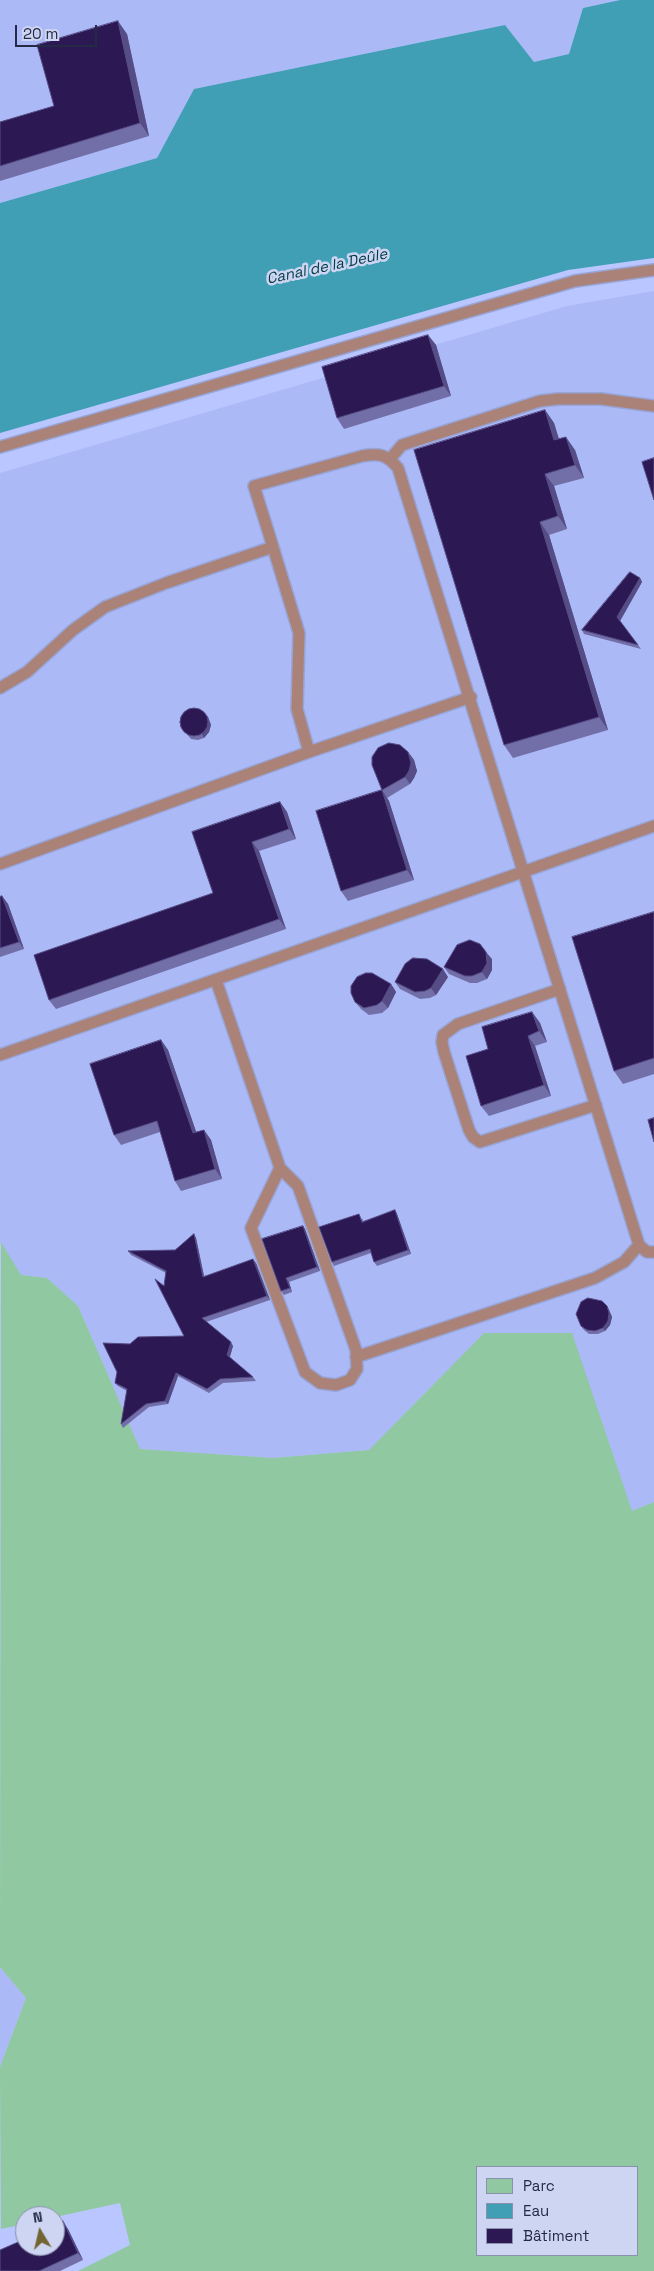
<!DOCTYPE html>
<html>
<head>
<meta charset="utf-8">
<style>
  body { margin:0 }
  #map { position:relative; width:654px; height:2271px; overflow:hidden; background:#b9c6ff; font-family:"Space Grotesk",sans-serif }
  canvas { display:block }
  .legend { position:absolute; left:476px; top:2166px; width:162px; height:90px; box-sizing:border-box; background:#ced5f2; border:1px solid #8a91ad; margin:0; padding:6px 9px; list-style:none; font-size:15px; color:#242a45 }
  .legend li { display:flex; align-items:center; gap:10px; height:25px }
  .legend b { width:25px; border:1px solid #8a91ad }
  .north { position:absolute; left:15px; top:2206px; width:50px; height:50px; box-sizing:border-box; background:#ced5f2; border:1px solid #8a91ad; border-radius:50%; rotate:351deg; font-size:14px; font-weight:700; line-height:20px; text-align:center; color:#242a45 }
  .north::after { content:''; display:block; margin:auto; width:18px; height:22px; background:#736532; clip-path:polygon(50% 0,100% 100%,50% 72%,0 100%) }
  .scale { position:absolute; left:15px; top:25px; width:82px; height:22px; box-sizing:border-box; border:2px solid #242a45; border-top:0; padding-left:6px; font-size:15px; line-height:18px; white-space:nowrap; color:#242a45; -webkit-text-stroke:4px #ced5f2; paint-order:stroke }
</style>
</head>
<body>
<div id="map">
<canvas width="654" height="2271"></canvas>
<ul class="legend">
<li><b style="height:14px;background:#8fc8a1"></b>Parc</li>
<li><b style="height:14px;background:#409fb4"></b>Eau</li>
<li><b style="height:14px;background:#2c1852"></b>Bâtiment</li>
</ul>
<div class="north">N</div>
<div class="scale">20 m</div>
</div>
<script>
const context = document.querySelector('canvas').getContext('2d');
context.lineJoin = 'round';
function fill(path, color) {
  context.fillStyle = color;
  context.fill(path, 'evenodd');
}
function stroke(path, color, width, dash) {
  context.strokeStyle = color;
  context.lineWidth = width;
  context.lineCap = dash ? 'butt' : 'round';
  context.setLineDash(dash || []);
  context.stroke(path);
}
function write(font, color, halo, rows, align = 'center') {
  context.font = font + ' "Space Grotesk",sans-serif';
  context.lineWidth = 5;
  context.setLineDash([]);
  context.textBaseline = 'middle';
  context.strokeStyle = halo;
  context.fillStyle = color;
  for (const [text, x, y, turn = 0] of rows) {
    context.save();
    context.translate(x, y);
    context.rotate((+turn || 0) * Math.PI / 180);
    context.textAlign = isNaN(turn) ? turn : align;
    if (halo) context.strokeText(text, 0, 0);
    context.fillText(text, 0, 0);
    context.restore();
  }
}
fill(new Path2D(`
  M0 0H620L583 8 569 54 534 62 505 25 194 89 157 158 0 203Z
  M654 291V1502L632 1511 484 1333 369 1450 273 1458 140 1449 78 1306 47 1278 21 1275 0 1243V473L567 306Z
  M0 1967 26 1998 0 2067Z`), '#abb9f6');
fill(new Path2D(`
  M1 1242 21 1275 47 1278 78 1306 140 1449 273 1458 369 1450 484 1333H572L632 1511 654 1502V2271H78L130 2245 120 2203 55 2217 25 2216V2224L1 2229 0 2067 26 1998 0 1967ZM478 2167H638V2255H478Z`), '#8fc8a1');
fill(new Path2D(`
  M620 0H654V258L568 270 0 433V203L157 158 194 89 505 25 534 62 569 54 583 8Z`), '#409fb4');
const lane = new Path2D(`
  M0 447 575 281 654 270
  M390 459 402 445 540 401 558 399H601L654 406
  M273 547 299 633 297 709 309 752
  M0 688 27 672 73 630 105 607 166 583 273 547 254 486 362 456C379 453 386 454 398 468L639 1245 647 1252H654
  M0 864 309 752 471 697
  M216 980 280 1168 251 1228 305 1372 320 1383 336 1385 350 1380 357 1369 356 1350 298 1186 280 1168
  M560 989 458 1024 443 1035 442 1042 444 1052 469 1130 473 1137 480 1142 596 1105
  M0 1055 654 826
  M356 1357 595 1278 624 1262 639 1245`);
stroke(lane, '#98a4d6', 14);
stroke(lane, '#aa8278', 11);
fill(new Path2D(`
  M127 34 149 136 0 181V122L54 106Z
  M428 335 436 345 451 396 344 429 337 418Z
  M545 410 554 423 559 439 575 450 584 478 554 486 567 529 549 535 608 730 513 758 504 745Z
  M640 578 642 582 620 621 641 649 584 634 582 630Z
  M208 717 211 725 209 732 204 738 198 740 191 739 180 726Z
  M408 752 414 760 417 771 414 778 410 784 387 798 389 801 414 880 348 901 341 891 382 791Z
  M280 802 287 812 296 839 259 851 286 929 56 1009 49 1000 213 893Z
  M2 896 8 904 24 949 0 957V897Z
  M654 912V1074L623 1084 614 1071Z
  M492 959V970L487 979 477 983H470L449 974 444 967Z
  M448 977 436 995 430 998 420 999 400 989 395 982Z
  M391 984 396 992 388 1008 382 1013 369 1015 361 1009 355 1002Z
  M532 1012 540 1023 547 1042 535 1046 551 1096 489 1116 481 1106 488 1049Z
  M161 1040 168 1050 196 1132 204 1130 211 1140 222 1179 181 1191 175 1181 160 1132 121 1145 114 1135Z
  M395 1210 397 1214 411 1254 377 1266 374 1262 371 1253 334 1266 332 1262 362 1218 363 1221Z
  M303 1226 305 1229 320 1271 289 1282 292 1292 284 1295 281 1291Z
  M194 1234 196 1238 204 1276 256 1263 270 1300 206 1322 233 1346 230 1357 253 1377 256 1381 223 1383 209 1393 178 1376 168 1404 149 1407 123 1428 121 1424 127 1391 118 1386 115 1383 130 1344 184 1336 164 1286 166 1273 131 1255 128 1251 175 1250Z
  M607 1306 609 1310 612 1317 610 1325 605 1331 598 1334H589L584 1330 581 1326Z
  M68 2229 83 2260 60 2271H0Z`), '#726fa8');
fill(new Path2D(`
  M118 21 127 34 149 136 140 123Z
  M428 335 436 345 451 396 444 386Z
  M545 410 554 423 563 453 554 440Z
  M566 437 575 450 584 478 575 465Z
  M545 474 554 486 567 529 558 516Z
  M540 522 549 535 608 730 599 717Z
  M640 578 642 582 620 621 617 617Z
  M205 713 208 717 211 725 209 732 204 738 202 734Z
  M408 752 414 760 417 771 414 778 410 784 405 777Z
  M382 790 389 801 414 880 407 870Z
  M280 802 287 812 296 839 289 829Z
  M252 842 259 851 286 929 279 919Z
  M2 896 8 904 24 949 19 942Z
  M486 952 492 959V970L487 979 482 972Z
  M443 969 448 977 436 995 431 988Z
  M391 984 396 992 388 1008 382 1001Z
  M532 1012 540 1023 547 1042 539 1031Z
  M528 1036 535 1046 551 1096 544 1085Z
  M161 1040 168 1050 200 1143 193 1133Z
  M204 1130 211 1140 222 1179 215 1169Z
  M395 1210 397 1214 411 1254 408 1250Z
  M303 1226 305 1229 320 1271 317 1267Z
  M194 1234 196 1238 205 1281 203 1277Z
  M253 1259 256 1263 270 1300 267 1296Z
  M286 1278 289 1282 292 1292 290 1288Z
  M607 1306 609 1310 612 1317 610 1325 605 1331 603 1328Z
  M231 1342 233 1346 229 1359 227 1355Z
  M176 1373 178 1376 168 1404 165 1401Z
  M63 2221 68 2229 83 2260 78 2253Z`), '#564c86');
const building = new Path2D(`
  M118 21 140 123 0 166V122L54 106 37 45Z
  M428 335 444 386 337 418 322 367Z
  M545 410 554 440 566 437 575 465 545 474 558 516 540 522 599 717 504 745 414 450Z
  M654 458V500L642 462Z
  M630 572 640 578 617 617 638 645 582 630Z
  M180 722a14 14 0 1 1 28 0a14 14 0 1 1-28 0Z
  M389 743 400 745 408 752 411 763 409 771 405 777 382 790 372 765V757L378 748Z
  M382 790 407 870 341 891 316 811Z
  M280 802 289 829 252 842 279 919 49 1000 34 955 213 893 192 832Z
  M2 896 19 942 0 948V897Z
  M654 912V1058L614 1071 572 937Z
  M470 940 480 944 486 952 487 963 482 972 472 976H465L444 967 457 945Z
  M413 958 427 959 443 969 431 988 425 991 415 992 395 982 405 964Z
  M366 973H372L391 984 382 1001 377 1005 364 1008 355 1002 351 993V986L357 977Z
  M532 1012 539 1031 528 1036 544 1085 481 1106 466 1056 488 1049 482 1027Z
  M161 1040 193 1133 204 1130 215 1169 175 1181 157 1121 114 1135 90 1064Z
  M654 1118V1142L648 1120Z
  M395 1210 408 1250 374 1262 370 1249 332 1262 319 1227 359 1214 362 1222Z
  M303 1226 317 1267 286 1278 290 1288 281 1291 262 1239Z
  M194 1234 203 1277 253 1259 267 1296 202 1318 231 1342 227 1355 253 1377 220 1379 207 1389 176 1373 165 1401 146 1404 121 1424 127 1389 115 1383 117 1372 103 1343 130 1344 138 1337 184 1336 155 1279 164 1286 166 1271 128 1251 175 1250Z
  M588 1298 602 1301 607 1306 609 1313 608 1321 603 1328 595 1331 587 1330 581 1326 576 1314 581 1302Z
  M63 2221 78 2253 39 2271H0V2250L25 2239V2246H55V2225Z`);
fill(building, '#2c1852');
stroke(building, '#564c86', 1);
write('italic 15px', '#003b46', '#ced5f2', [
  ["Canal de la Deûle",327,267,-12]
]);
</script>
</body>
</html>
